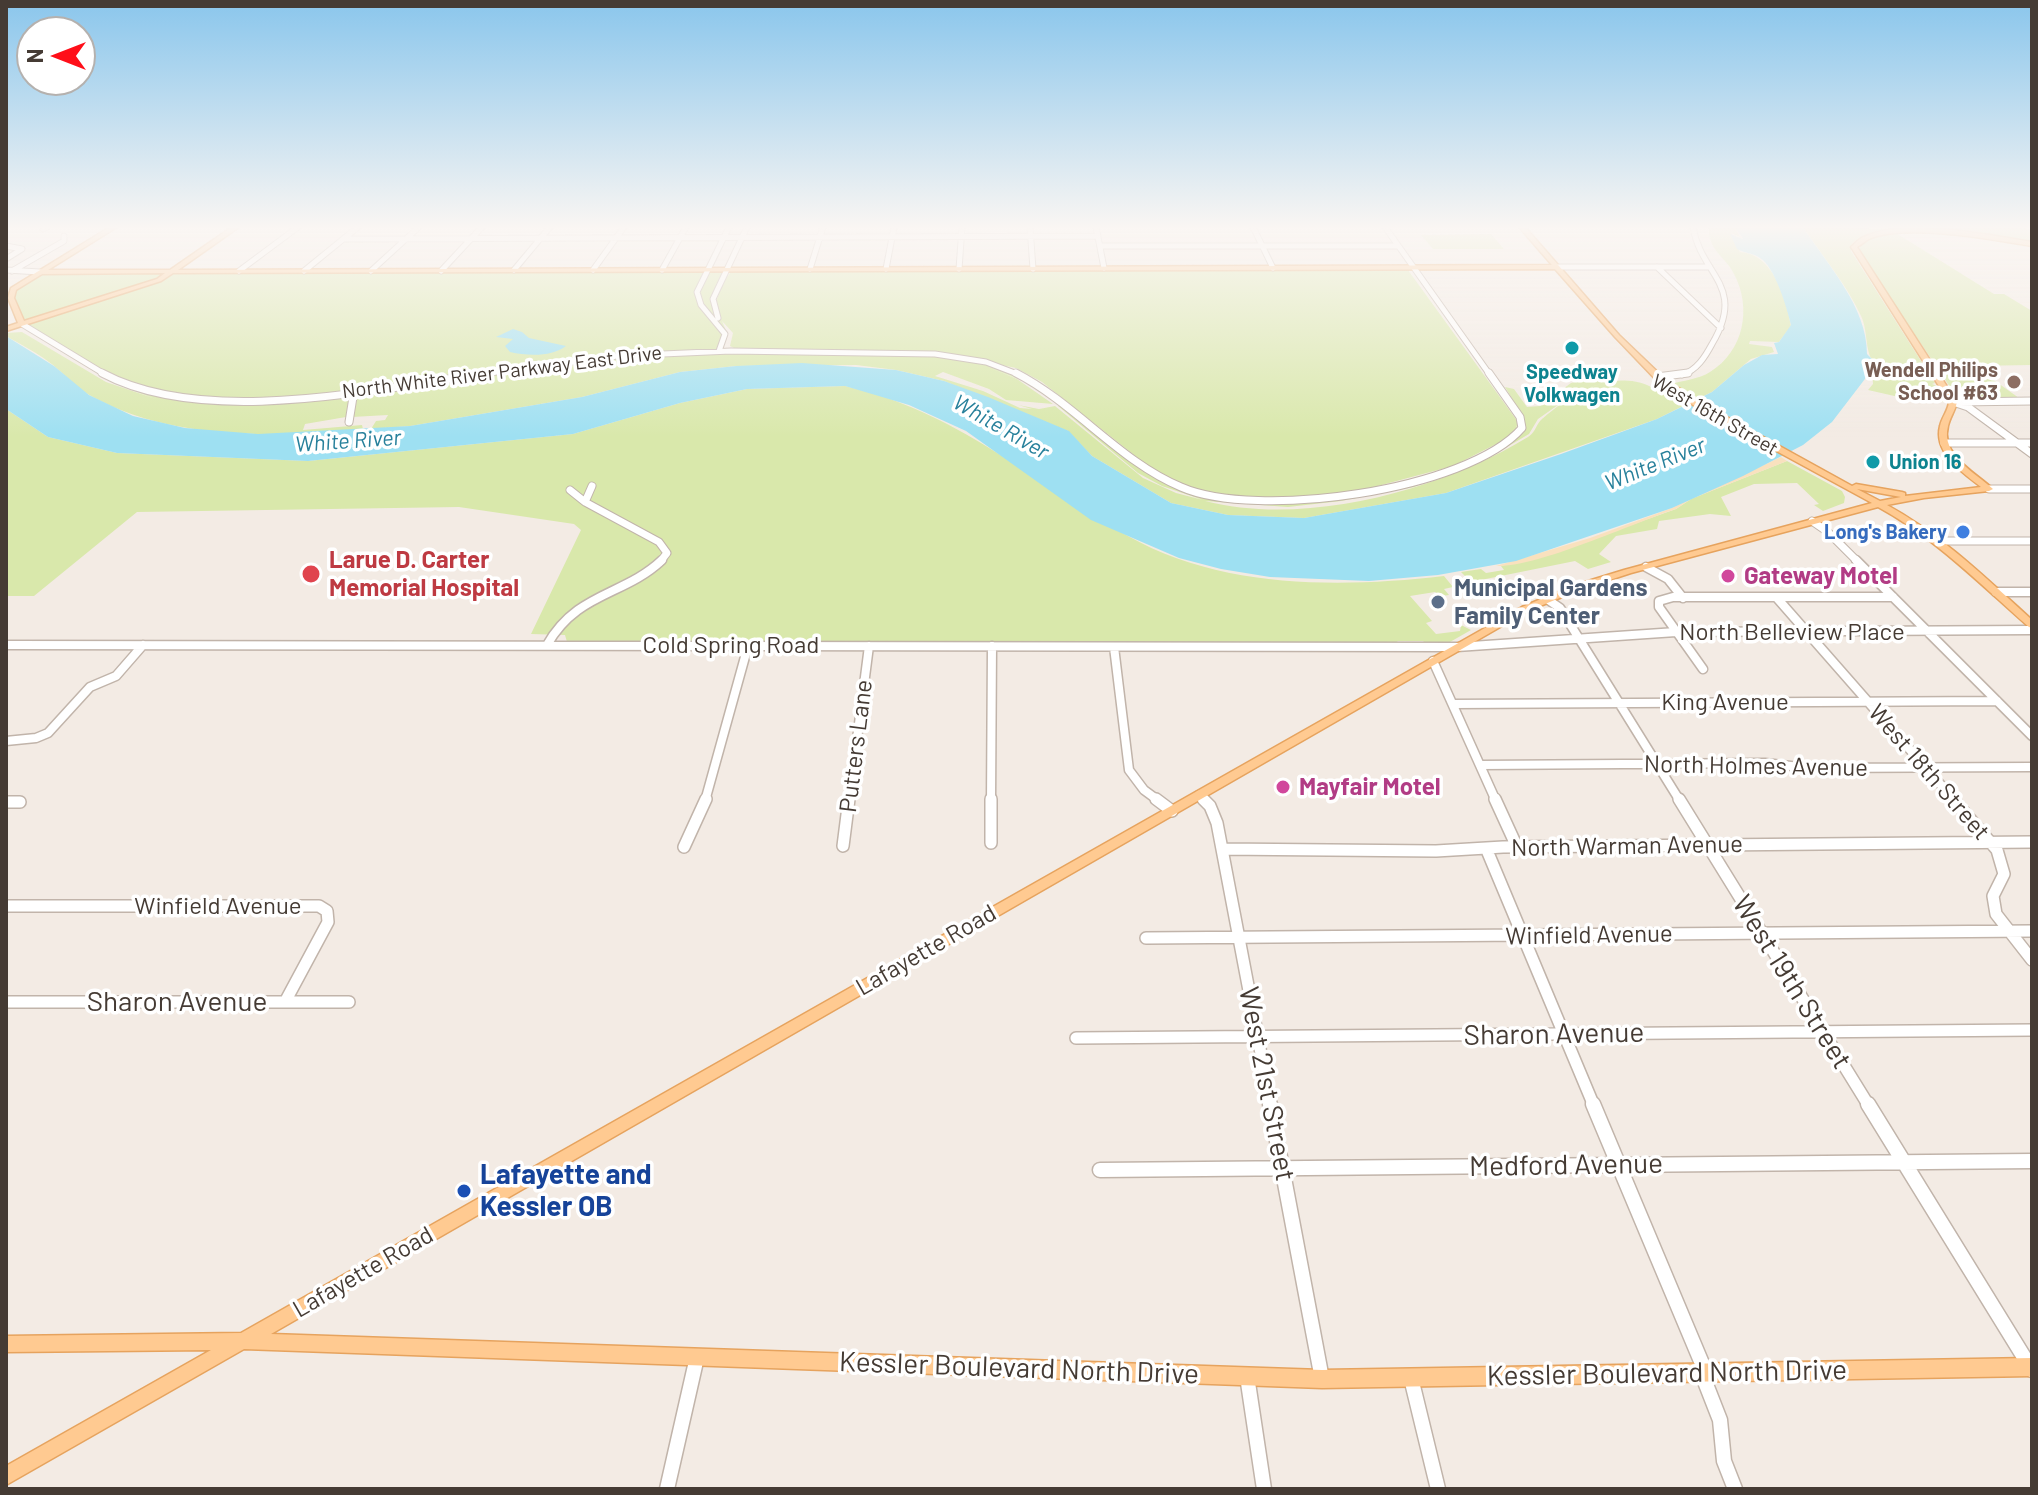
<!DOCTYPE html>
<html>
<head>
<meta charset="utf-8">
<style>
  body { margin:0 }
  #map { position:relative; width:2038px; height:1495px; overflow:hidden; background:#f3ebe4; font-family:Barlow,sans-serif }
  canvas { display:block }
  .frame { position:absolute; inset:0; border:8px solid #453b34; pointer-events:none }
  .north { position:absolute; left:16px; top:16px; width:80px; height:80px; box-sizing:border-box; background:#fff; border:2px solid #b5b1ae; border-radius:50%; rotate:270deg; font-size:22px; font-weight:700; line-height:32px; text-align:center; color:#453b34 }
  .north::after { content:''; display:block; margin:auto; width:28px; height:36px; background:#ff0f19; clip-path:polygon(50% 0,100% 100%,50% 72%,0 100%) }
</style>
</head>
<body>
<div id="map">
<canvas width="2038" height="1495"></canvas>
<div class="frame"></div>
<div class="north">N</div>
</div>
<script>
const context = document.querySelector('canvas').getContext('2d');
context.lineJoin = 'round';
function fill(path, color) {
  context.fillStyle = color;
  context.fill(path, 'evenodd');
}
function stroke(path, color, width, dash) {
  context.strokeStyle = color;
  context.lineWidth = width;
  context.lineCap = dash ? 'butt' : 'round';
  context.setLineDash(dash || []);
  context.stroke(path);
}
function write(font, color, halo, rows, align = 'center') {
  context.font = font + ' Barlow,sans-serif';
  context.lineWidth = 7;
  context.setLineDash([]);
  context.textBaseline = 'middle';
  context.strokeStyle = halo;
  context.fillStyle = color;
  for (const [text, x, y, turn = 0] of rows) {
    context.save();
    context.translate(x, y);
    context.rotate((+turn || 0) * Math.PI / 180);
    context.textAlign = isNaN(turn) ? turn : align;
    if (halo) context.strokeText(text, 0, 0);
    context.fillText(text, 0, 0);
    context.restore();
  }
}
fill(new Path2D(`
  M1709 227H1735L1740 237 1731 233 1740 252C1773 254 1786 297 1791 326L1779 342 1750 341 1749 344 1772 347 1774 352 1751 359 1712 392 1695 400 1670 384C1682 381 1699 379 1710 372 1744 351 1752 308 1734 274 1726 257 1707 250 1709 227Z
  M1803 227 1903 229 1871 234 1852 243 1851 251 1935 383 1932 384 1937 386 1948 402 1912 400 1868 390 1873 384 1872 370 1883 368C1862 362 1870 334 1861 316 1847 285 1822 256 1803 227Z
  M1904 227H2014L2032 230V242Z
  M1896 233 1994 294H2004L2032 311V365L1974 366 2019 398 1963 400 1956 396 1859 251 1862 242 1875 236Z
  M1491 234 1504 249H1433L1421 235Z
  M1408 270 1518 422 1514 435 1453 466 1359 491 1266 500 1202 491 1158 474 1042 382 1016 368 937 352 736 349 730 346 733 333 722 321 728 335 720 350 669 352C749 362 997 327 1057 402L1023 381 986 366 1017 379 1053 404 1006 400 989 389 943 372 935 376 983 391 1020 408 1032 409 1018 405 1039 409 1055 406 1143 478 1176 493 1203 500 1162 486 1138 473 1058 406H1064C1096 432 1129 466 1167 483 1253 522 1453 497 1524 432L1523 417 1505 387 1514 389 1527 407 1540 406 1571 383 1606 375 1611 381 1578 391 1538 419 1529 434 1490 457 1414 487 1341 501 1288 507 1205 501C1306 527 1441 490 1528 437 1536 432 1536 424 1542 419 1556 407 1577 391 1594 386 1639 372 1649 387 1685 405L1657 419 1446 493 1304 518 1228 515 1171 503 1092 456 1068 431 944 381 896 370 856 365 736 366 680 372 582 397 410 426 371 429 376 421 385 420 388 415 352 417 356 394 359 392 453 381 595 359 427 383 261 399H201L149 391 120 381 101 373 22 324 13 293 42 273H723L710 300 714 306 725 279 731 272Z
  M22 332 106 382 156 399 110 382 156 396 185 400 350 394 346 417 305 424 303 430 362 425 363 429C272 437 173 441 91 396 76 388 66 376 53 365 39 354 22 345 6 336V333Z
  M845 386C955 410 1033 482 1128 536 1221 589 1340 588 1444 576L1453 587 1444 589 1449 595 1441 596 1435 592 1410 596 1432 621 1426 623 1436 634 1460 631 1461 625 1471 630 1450 642 1426 644 1423 641H1398L1394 644 567 642 565 635 531 634 581 530 574 524 459 507 137 512 34 596H6V409L48 437 117 453 308 461 573 434 680 403 747 389Z
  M1787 461 1842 491 1845 497 1844 503 1823 511 1814 505 1819 504 1797 483 1754 484 1721 497 1731 516 1710 514 1659 521 1657 529 1616 536 1599 554 1611 562 1588 569 1575 561 1471 582 1461 572 1481 569 1486 573 1504 570 1501 566 1561 550 1676 509 1691 499Z`), '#d9e8ab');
fill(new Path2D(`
  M1781 457 1787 461 1691 499 1676 509C1630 524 1539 567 1496 566L1590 538 1672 508Z`), '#f9e1be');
fill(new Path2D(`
  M1735 227H1803C1828 266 1867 306 1867 354L1877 364 1867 370 1868 375 1832 422 1803 445 1743 476 1672 508 1516 561 1438 575 1369 581 1270 577 1221 569 1179 558 1091 520 966 431 909 405 845 386 747 389 680 403 573 434 308 461 117 453 48 437 6 409V336L54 366 89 395 133 416 185 428 258 434 410 426 582 397 680 372 736 366 802 363 896 370 944 381 988 397 1069 431 1092 456 1171 503 1228 515 1304 518 1446 493 1561 454 1657 419 1712 392 1744 365 1762 355 1778 354 1774 343 1779 342 1791 325C1787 308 1775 267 1760 258 1753 253 1744 253 1737 249L1730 234 1743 239Z
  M513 329 522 332 529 338 566 346C552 357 528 356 510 352L505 346 513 339 496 337Z`), '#9ee0f2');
const minorFar4 = new Path2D(`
  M1030 227 1033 269
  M1096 227 1104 268
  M1253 227 1273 268
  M1385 227 1490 375
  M43 229 47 227
  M345 239 1098 236
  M6 246 22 249 6 259
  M1100 246H1398
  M1557 267H1710
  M1657 267 1721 328
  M810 269 823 227
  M886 269 894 227
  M959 269 962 227
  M6 270 40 272
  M514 270 550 227
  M593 270 624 227
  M662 270 686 227
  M12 271 64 241V236
  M239 271 298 227
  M304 271 358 227
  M371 271 419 227
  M441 271 482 227
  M718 318 713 299 747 227
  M22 324 106 375
  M719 351 725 334 701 305 697 292 729 227
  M474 375 617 356 731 351 935 354 986 362 1020 375
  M1682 375C1697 370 1705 357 1712 344 1747 285 1701 276 1693 227`);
const minorFar3 = new Path2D(`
  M102 373C205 428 375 389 488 373
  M1016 373C1076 404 1119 461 1181 487 1256 520 1467 491 1522 428L1520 417 1489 373
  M1657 377 1688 373
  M1953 402 1968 407 2032 454
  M1959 402 2032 401
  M349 422 354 391
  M1944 443H2032
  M592 486 585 502 659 542 667 553 660 562
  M1989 489H2032
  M570 490 585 502
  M1812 521 1828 532 1858 562
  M1938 541H2032`);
const minorFar2 = new Path2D(`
  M1856 560 2032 736
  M1646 567 1668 579 1683 598
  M1996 592H2032
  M1777 598 1955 801
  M1547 599 1560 608 1680 801
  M6 645 1457 647 1676 632 2032 630
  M547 645C577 592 624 596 662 560
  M1114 647 1129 770 1144 790 1159 801
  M1433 661 1496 801
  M1703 669 1659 607V601L1673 597H1893
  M1453 704 1997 701
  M6 741 36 738 48 733 90 687 116 676 143 645
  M1481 765 1765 763 1808 768 2032 767
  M1199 795 1205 801
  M705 801 748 646
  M849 801 869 646
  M991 801 992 646`);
const minorFar1 = new Path2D(`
  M1156 799 1172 811
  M1203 799 1210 806 1217 823 1271 1106
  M1495 799 1517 847
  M1679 799 1869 1106
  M1953 799 1997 850 2004 874 1993 896 1996 914 2032 960
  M6 802H20
  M991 843V799
  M843 846 849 799
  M684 847 706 799
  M1486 848 1594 1106
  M1222 849 1436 851 1503 847 2032 842
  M6 906H319L327 911 328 922 285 1002
  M1146 938 2032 931
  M6 1002H349
  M1076 1038 2032 1030`);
const minor = new Path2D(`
  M1270 1104 1322 1379
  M1593 1104 1706 1373
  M1868 1104 2032 1370
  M1100 1170 2032 1161
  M1702 1374 1720 1420 1724 1461 1735 1489
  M1247 1376 1264 1489
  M1411 1378 1438 1489
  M667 1489 697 1357`);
const major = new Path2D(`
  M110 227H117L48 270H170L232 227H239L178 270 1552 265 1519 227H1525L1619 335 1666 380 1707 406 1852 486 1856 484 1902 492 1905 493V496L1981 487C1963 473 1933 453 1940 426 1942 417 1948 411 1949 402L1851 247C1855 243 1860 238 1866 236 1907 218 1988 235 2032 242V246C1995 240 1900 222 1867 240 1864 242 1861 245 1857 247L1957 402C1955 411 1950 417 1948 426 1940 455 1976 473 1993 489L1989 491 1924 498 1887 505C1942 535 1986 578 2032 620V628L2029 627C1980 584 1935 538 1878 507L1631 573 1579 590 1528 611 271 1334 1322 1370 2032 1358V1376L1322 1388 244 1349 6 1485V1466L211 1350 6 1352V1336L241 1333 1522 607 1572 586 1624 570 1872 503 1701 410 1660 384 1615 337 1555 269 173 273 161 281 6 331V327L18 323 8 298 11 288ZM165 273 157 279 24 321 14 298 16 290 42 274ZM1857 489 1901 497 1880 501Z`);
stroke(minorFar4, '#c1b4aa', 7);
stroke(minorFar3, '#c1b4aa', 9);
stroke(minorFar2, '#c1b4aa', 11);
stroke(minorFar1, '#c1b4aa', 14);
stroke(minor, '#c1b4aa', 17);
stroke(major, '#e6a35e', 3);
stroke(minorFar4, '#fff', 5);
stroke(minorFar3, '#fff', 7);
stroke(minorFar2, '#fff', 8);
stroke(minorFar1, '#fff', 11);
stroke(minor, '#fff', 14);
fill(major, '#ffca91');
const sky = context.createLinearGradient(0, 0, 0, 437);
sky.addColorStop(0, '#8ac6ec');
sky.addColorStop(0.52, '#faf6f3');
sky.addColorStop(1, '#faf6f300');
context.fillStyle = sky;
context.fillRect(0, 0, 2038, 437);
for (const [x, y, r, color] of [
  [1572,348,8,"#0f9aa8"],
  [2014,382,8,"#8d6e63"],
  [1873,462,8,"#0f9aa8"],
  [1963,532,8,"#3f7fe0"],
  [311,574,10,"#e0444e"],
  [1728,576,8,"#d1479c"],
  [1438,602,8,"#5c6f8a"],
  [1283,787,8,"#d1479c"],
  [464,1191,8,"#1a4fb4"]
]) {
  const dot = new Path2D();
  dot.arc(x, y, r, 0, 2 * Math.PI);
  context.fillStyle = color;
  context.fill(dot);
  stroke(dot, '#fff', 3);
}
write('bold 20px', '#785e54', '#fff', [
  ["Wendell Philips",1998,370],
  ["School #63",1998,393]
], 'right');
write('20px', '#453b34', '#fff', [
  ["North White River Parkway East Drive",502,372,-7],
  ["West 16th Street",1715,415,30]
]);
write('bold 20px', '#0d838f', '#fff', [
  ["Speedway",1572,372],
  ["Volkwagen",1572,395],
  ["Union 16",1889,462,"left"]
]);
write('bold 20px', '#366cbe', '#fff', [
  ["Long's Bakery",1947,532]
], 'right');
write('italic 22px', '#27809b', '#fff', [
  ["White River",1001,427,30],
  ["White River",348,441,-4],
  ["White River",1655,464,-22]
]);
write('bold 24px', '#be3a42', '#fff', [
  ["Larue D. Carter",329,560],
  ["Memorial Hospital",329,588]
], 'left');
write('bold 24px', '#b23c85', '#fff', [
  ["Gateway Motel",1744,576],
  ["Mayfair Motel",1299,787]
], 'left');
write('bold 24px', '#4e5e75', '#fff', [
  ["Municipal Gardens",1454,588],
  ["Family Center",1454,616]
], 'left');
write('24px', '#453b34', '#fff', [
  ["North Belleview Place",1792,632],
  ["Cold Spring Road",731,645],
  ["King Avenue",1725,702],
  ["Putters Lane",856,746,-83],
  ["North Holmes Avenue",1756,766,1],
  ["West 18th Street",1929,772,49],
  ["North Warman Avenue",1627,846,-1],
  ["Winfield Avenue",218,906],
  ["Winfield Avenue",1589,935,-1],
  ["Lafayette Road",926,950,-30],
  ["Lafayette Road",363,1272,-30]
]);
write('28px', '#453b34', '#fff', [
  ["West 19th Street",1792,982,58],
  ["Sharon Avenue",177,1002],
  ["Sharon Avenue",1554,1034,-1],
  ["West 21st Street",1267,1084,79],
  ["Medford Avenue",1566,1165,-1],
  ["Kessler Boulevard North Drive",1019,1368,2],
  ["Kessler Boulevard North Drive",1667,1373,-1]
]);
write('bold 28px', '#164399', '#fff', [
  ["Lafayette and",480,1175],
  ["Kessler OB",480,1207]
], 'left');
</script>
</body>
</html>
